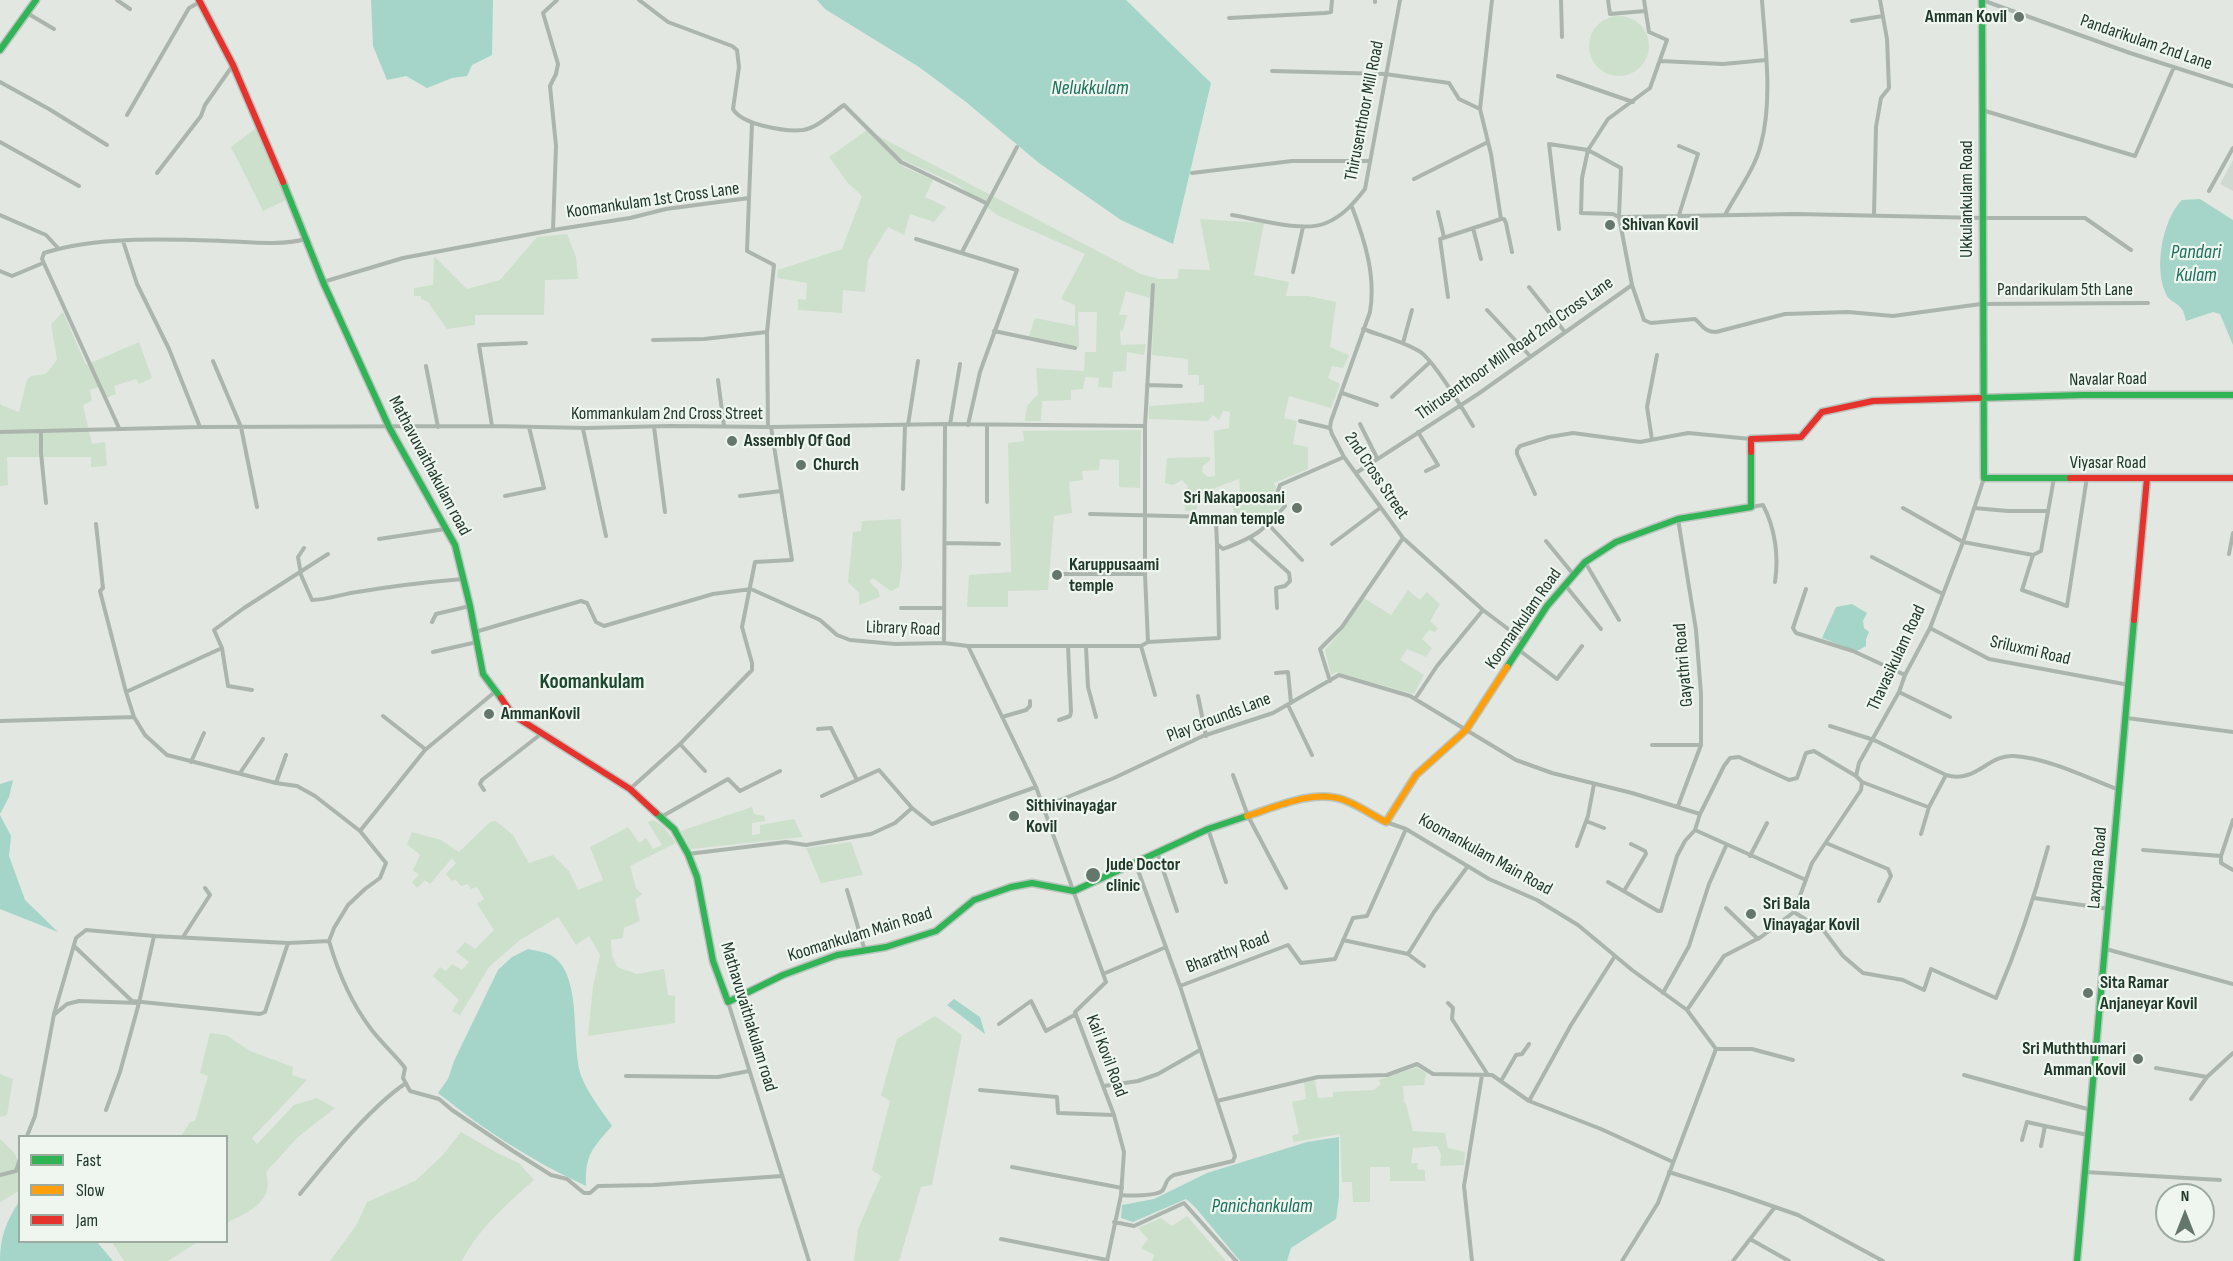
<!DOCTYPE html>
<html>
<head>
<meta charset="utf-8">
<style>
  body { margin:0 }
  #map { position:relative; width:2233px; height:1261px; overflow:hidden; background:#e2e7e2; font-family:"Sofia Sans Condensed",sans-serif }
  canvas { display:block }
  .legend { position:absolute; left:18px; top:1135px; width:210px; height:108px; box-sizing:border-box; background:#eff6f0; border:2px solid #9daaa0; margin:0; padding:8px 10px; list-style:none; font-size:18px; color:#213929 }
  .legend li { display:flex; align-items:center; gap:12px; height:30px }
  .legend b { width:30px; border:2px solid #9daaa0 }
  .north { position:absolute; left:2155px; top:1183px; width:60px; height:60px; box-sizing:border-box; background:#eff6f0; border:2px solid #9daaa0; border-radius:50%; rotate:0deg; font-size:16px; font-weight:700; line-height:24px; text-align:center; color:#213929 }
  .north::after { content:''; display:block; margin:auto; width:21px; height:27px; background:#65766a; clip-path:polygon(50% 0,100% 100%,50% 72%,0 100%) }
</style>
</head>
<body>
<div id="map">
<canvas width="2233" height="1261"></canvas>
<ul class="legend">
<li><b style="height:8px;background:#30b455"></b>Fast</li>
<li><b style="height:8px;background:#ff9f0a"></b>Slow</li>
<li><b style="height:8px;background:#e5322d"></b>Jam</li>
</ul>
<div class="north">N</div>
</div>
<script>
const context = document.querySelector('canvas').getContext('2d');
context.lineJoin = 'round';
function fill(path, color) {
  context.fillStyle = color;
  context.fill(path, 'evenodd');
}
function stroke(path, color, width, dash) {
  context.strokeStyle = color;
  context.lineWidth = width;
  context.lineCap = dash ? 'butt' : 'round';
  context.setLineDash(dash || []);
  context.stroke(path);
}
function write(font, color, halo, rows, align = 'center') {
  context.font = font + ' "Sofia Sans Condensed",sans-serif';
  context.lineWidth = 4.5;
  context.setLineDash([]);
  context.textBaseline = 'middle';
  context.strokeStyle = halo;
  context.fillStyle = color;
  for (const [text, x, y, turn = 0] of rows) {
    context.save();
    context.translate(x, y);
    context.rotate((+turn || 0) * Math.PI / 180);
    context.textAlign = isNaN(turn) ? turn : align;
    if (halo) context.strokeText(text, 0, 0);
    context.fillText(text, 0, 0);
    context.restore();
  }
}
fill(new Path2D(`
  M2233 160V191L2220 184Z`), '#cfd8d1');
fill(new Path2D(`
  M1589 46a30 30 0 1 1 60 0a30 30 0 1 1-60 0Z
  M256 128 288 199 263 211 231 147Z
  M867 130 1141 274 1159 279H1177L1179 269 1210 270 1200 219 1264 223 1254 275 1289 282 1286 296H1308L1336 302 1330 347 1349 355 1343 368 1332 366 1328 378 1340 384 1331 408 1289 396 1284 418 1297 421 1293 444 1308 447V469L1274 483 1282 505 1268 523 1259 514 1237 523 1232 504 1241 501 1239 479 1217 487 1209 493 1207 503 1197 505 1196 511H1185L1184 494 1188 486 1182 480 1173 485 1165 483 1167 458 1210 457V461L1203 466 1202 472 1208 477 1215 476 1214 431 1229 428 1230 412 1223 411 1219 420 1213 415 1208 421 1149 419V406L1204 402V385H1199V375H1188V359L1152 355 1154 299 1126 291 1119 315H1127L1123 330 1120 331 1121 345 1146 344 1144 355 1127 352 1126 371 1113 372 1112 388 1098 387 1099 378 1085 377 1083 389 1071 390V400L1042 401 1041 421H1025L1027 406 1038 394 1036 368 1084 371 1085 352H1096L1097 312H1078L1079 347 1029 336 1035 318 1075 326V305L1061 299 1085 254 997 215 958 185 892 155 904 167 933 180 925 197 946 207 934 222 910 214 904 235 888 227 868 260 865 292 843 290 842 313 798 310V299L806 300 807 283 777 278 778 270 842 249 862 196 848 183 829 157Z
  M567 234 576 257 578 279 545 280 544 315H475V325L447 329 428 302 421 299V296H414V288L433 285 434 256 467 289 500 280 537 237Z
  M63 312 86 365 139 342 152 378 139 384 136 379 114 386 116 394 103 399 99 387 90 390 92 401 83 405 92 444 105 442 107 466 91 467V457H7L8 485 0 486V402L1 405 19 412 27 380 31 376 46 374 57 360 51 324Z
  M1141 430 1140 488 1119 487V460L1100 459 1099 470 1082 471 1083 480 1069 482 1072 513 1054 516 1048 590 1008 591V607H967L969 575 1011 572 1008 443 1024 441 1023 431Z
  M901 519 902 566 899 587 891 591 873 578 869 581 878 590 880 597 859 605V593L848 582 853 532 861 531 862 521Z
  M1408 590 1420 600 1427 592 1440 604 1430 621 1438 628 1435 632 1429 630 1422 639 1432 648 1426 657 1407 649 1400 660 1424 675 1414 694 1336 672 1331 675 1325 650 1343 629 1364 598 1391 615Z
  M752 807 754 814 764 816 765 821 752 823V835L760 834V825L794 819 803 837 691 849 681 831Z
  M653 820 663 826 676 843 630 866 636 888 642 894 635 900 640 921 624 928 623 938 611 940 612 955 617 967 637 974 664 969 668 995 675 996V1023L588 1036 593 986 600 955 589 936 576 945 558 917 520 940 489 967 460 1015 452 1011 459 1000 433 976 440 967 446 971 452 964 462 970 469 962 456 952 465 942 475 949 494 930 477 904 484 899 477 887 471 889 468 884 461 886 455 879 452 881 446 874 456 863 452 858 430 884 425 880 417 888 412 882 419 875 413 870 420 855 407 844 412 832 441 840 459 852 490 822 496 821 513 835 529 863 553 855 569 871 578 890 603 880 590 847 628 827 639 843 646 838 653 849 662 845 648 822Z
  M851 842 863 875 821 883 806 848Z
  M935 1016 962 1035 932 1185 921 1187 899 1261H854L858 1229 881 1176 872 1170 890 1101 881 1095 897 1039Z
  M210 1033 226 1035 250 1051 293 1067 292 1075 307 1080 252 1138 257 1144 294 1105 317 1098 335 1108 298 1137 266 1172C275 1202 249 1211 227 1223L226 1136H181L190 1122 195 1121 208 1076 200 1073Z
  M1417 1067 1426 1073 1424 1085 1403 1086 1404 1102 1406 1104 1413 1131 1445 1133 1448 1148 1465 1152 1464 1165 1440 1166 1441 1154 1437 1146 1413 1148 1411 1163H1418L1417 1169 1425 1170V1181H1390V1167H1370V1202H1353L1352 1182H1342L1340 1134 1294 1142 1292 1136 1299 1133 1292 1102 1306 1099 1304 1082 1315 1080 1318 1098 1333 1097V1092L1374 1090 1381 1084 1378 1080Z
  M0 1074 13 1079 7 1115 0 1117Z
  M461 1132 499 1154 519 1163 534 1180C507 1204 479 1228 462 1261H330L357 1224 367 1202 415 1181 442 1156Z
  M0 1139C23 1159 20 1162 19 1191L0 1202Z
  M1187 1216 1226 1261H1152L1154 1255 1141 1248 1148 1239 1138 1228 1161 1218 1172 1226Z
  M112 1242H198L168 1261H124Z`), '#cde0cb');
fill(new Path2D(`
  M371 0H493L492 55 472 65 467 76 452 78 427 88 406 76 387 80 373 46Z
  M817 0H1126L1211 83 1173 244 1121 220 1039 163 966 102 919 67 825 9Z
  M2200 199 2233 220V345L2220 314 2213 312 2186 321C2185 317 2184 311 2181 308 2177 303 2170 301 2167 296 2153 270 2162 220 2182 200Z
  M1852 604 1867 613 1863 621 1864 628 1869 632 1866 639V646L1857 651 1822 638 1836 607Z
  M13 780 9 797 0 814V784Z
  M0 815 11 836 9 856 25 900 58 932 0 909Z
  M528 949C537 951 548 952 555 958 583 980 570 1047 582 1078 589 1095 602 1111 612 1126 592 1149 585 1154 586 1186 532 1161 484 1130 438 1093L448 1079 454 1061 498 970 512 957Z
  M954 999 980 1017 985 1034 947 1005Z
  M1339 1137V1197L1336 1219 1291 1248 1287 1261H1240L1195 1207 1186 1199 1133 1222 1121 1218 1122 1205 1154 1199 1207 1173 1307 1142Z
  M19 1202 20 1242H97L113 1261H0C0 1238 6 1221 19 1202Z`), '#a4d5c8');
const fast = new Path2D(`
  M1982 0 1984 478H2070
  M0 50 36 0
  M283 182 323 282 389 427 455 545 470 606 483 674 501 698
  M1979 398 2082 395H2233
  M1507 667 1547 606 1585 562 1616 542 1678 519 1751 507V452
  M656 813 674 829 688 854 697 877 713 961 728 1002 783 975 837 955 886 947 936 931 974 900 1011 887 1032 883 1074 891 1208 829 1247 816
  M2077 1261 2134 620`);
const slow = new Path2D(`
  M1247 816C1276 807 1313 789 1344 800 1358 805 1372 815 1386 822L1416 775 1466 730 1507 667`);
const jam = new Path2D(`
  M199 0 233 65 283 182
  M1751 452V439L1801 437 1822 412 1873 401 1979 398
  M2070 478H2233
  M2134 620 2147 478
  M501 698 513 715 630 789 656 813`);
stroke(fast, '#bbc4bd', 9);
stroke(slow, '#bbc4bd', 9);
stroke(jam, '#bbc4bd', 9);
stroke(new Path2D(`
  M117 0 130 9
  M639 0 668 22 732 46 737 50 739 67 733 109C742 125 786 132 803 130 817 128 832 113 844 105L901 162 986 203
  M1375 0V2
  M1561 0 1562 37
  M1608 0 1610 14 1645 11
  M1644 0 1649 32 1667 40 1650 88 1608 119 1588 150 1621 168 1619 217 1796 214 1983 218H2085L2131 250
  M1982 0 2130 53 2233 86
  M27 13 54 29
  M1229 18 1325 13 1331 12 1332 0
  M1852 21 1883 16
  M1661 61 1723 64 1766 60
  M1272 71 1385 74 1449 83 1459 99 1480 109 1492 0
  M1558 76 1633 102
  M0 82 49 109 107 145
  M1982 110 2135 156 2174 67
  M127 115 189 8 200 2
  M0 142 79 186
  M157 173 201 116 205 105 233 65
  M1192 173 1292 161H1370
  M1414 179 1488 142
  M2209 191 2233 148
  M749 198 752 123
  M1352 207C1365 241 1376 276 1370 312L1331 421 1330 428 1332 434 1344 457 1403 538 1483 610 1524 641
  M1438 212 1444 237
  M0 215 46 235 58 248
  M1232 215C1256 219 1304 233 1326 223 1343 216 1354 203 1365 189L1400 0
  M1679 215 1698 154 1679 146
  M1725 215C1737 192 1755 169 1761 144 1773 98 1765 46 1762 0
  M1874 215 1876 127 1881 98 1889 88 1887 39 1880 0
  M1501 219H1504L1506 223 1512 252
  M1473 228 1481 259
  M553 230 556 146 550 86 556 74 558 64 543 13 557 0
  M916 239 1017 270 980 372 968 425
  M123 241 137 284 169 349 200 427
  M962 252 1017 147
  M0 271 12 276 43 263
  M1293 272 1303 227
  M323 282 403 258 553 230 630 218 666 209 749 198 747 251 774 265 767 332 768 427
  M1632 285 1644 320 1651 323 1695 319C1703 326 1705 332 1716 332L1785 314 1848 312 1893 316 1981 304 2148 303
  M1529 287 1564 331
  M1448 297 1440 239 1501 219 1491 154 1480 109
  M1487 310 1530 356
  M1363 329C1382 336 1402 341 1419 351 1433 359 1464 411 1473 426
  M994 331 1075 348
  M653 340 704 339 767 332
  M1403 343 1412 310
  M213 361 241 427 257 507
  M426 366 438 427
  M718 380 724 426
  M1147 385 1181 386
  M1342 393 1377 405
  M1392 397 1429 363
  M1300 421 1330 428
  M950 424 960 364
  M1360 424 1377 458
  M908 425 918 361
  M987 425V502
  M492 426 479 345 526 343
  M654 427 665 512
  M119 428 42 259 44 253C97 236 167 239 223 241 249 242 280 246 306 239
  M583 429 606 536
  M0 432 41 431
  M1418 432 1438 465 1426 471
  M1652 440 1647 407 1657 355
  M1356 473 1478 394 1632 285 1619 217 1613 214 1581 213 1582 178 1588 150 1549 144 1559 229
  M2054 478 2041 551 2033 555 2022 590 2067 606 2087 477
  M903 489 905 425
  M1535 494 1517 454V450L1520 446 1549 437 1573 433 1640 442 1688 433 1751 439
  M505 496 544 488 529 427
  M740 496 781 491
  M46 503 41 453V431L200 427 492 426 586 428 670 426 771 427 945 424 1145 426
  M1751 507 1763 505C1775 528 1779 556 1775 582
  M1903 508 1963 542 2033 555
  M1974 508 2008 511H2048
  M1090 514 1211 517 1216 522 1217 544 1223 549C1255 537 1262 532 1285 506L1278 491 1280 485 1344 457
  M1678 519 1696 630 1701 694V745L1678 806
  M96 524 103 588 100 591 126 692
  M1269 525 1302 560
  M379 539 445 529
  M1251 539 1289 573 1290 581 1285 586 1276 588 1277 608
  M1546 541 1573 574
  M945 543 999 544
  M1332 544 1380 508
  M304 548 298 557 301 575 312 600C327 600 342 594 357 592 393 586 427 582 463 579
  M2229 554 2233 533
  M1872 557 1943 594
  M1585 562 1619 620
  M1063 574H1145
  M1565 585 1601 629
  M1806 589 1793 628 1796 633 1853 651 1905 675
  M901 608H944
  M432 622 436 614 470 606
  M1930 628 1989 659 2129 685
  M475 632 581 601 587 603 596 622 604 626 713 594 751 589 820 620 837 635 850 640 895 644 944 643 968 646H1141L1148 642 1219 638 1217 544
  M1148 642 1145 574V426L1153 285
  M944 643 945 424
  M968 646 1036 787 1106 982 1075 1012 1114 1115 1124 1152 1121 1195 1107 1261
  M1141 646 1155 695
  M1086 647 1088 687 1096 717
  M222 648 228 686 252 690
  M1519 650 1557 679 1582 646
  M433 652 477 642
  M1276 673 1288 672 1291 703
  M1330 681 1320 649 1342 627 1403 538
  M1899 692 1950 717
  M1198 696 1206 736
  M1415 699 1437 666 1483 610
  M1288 705 1312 755
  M383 716 425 749
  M134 717 126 692 222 648 214 630 244 608 328 554
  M1002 717 1026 710 1030 706V701
  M2127 718 2233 732
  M1059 720 1070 716 1071 712 1068 646
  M0 721 134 717 145 735 167 755 276 783 297 786 315 796 360 831 425 750 496 691
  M1830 726 1874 740 1946 775
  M818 729 831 728 857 780
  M680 744 705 771
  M1652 745H1701
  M191 762 204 733
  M240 773 263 739
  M1233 775 1248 816 1286 888
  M1862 782 1928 807
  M276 783 286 755
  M630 789 680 744 752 670V663L742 627 755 562 792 560 771 427
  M484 790 480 784 482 780 541 734
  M822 796 879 770 912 808
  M1043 807 1114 778 1203 736 1273 713 1339 675 1410 696 1516 760 1552 773 1632 793 1700 814 1695 830 1806 880
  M1700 814 1724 766 1730 758 1739 757 1789 780 1797 778 1806 753 1814 751 1856 776
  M661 817 728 779 740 791 780 771
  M2233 820 2221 856V863L2233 870
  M1586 821 1604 828
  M1386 822 1406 829 1489 879 1537 900 1578 925 1632 970 1687 1010 1724 956 1761 937 1794 912 1824 931 1843 956 1863 973 1903 980 1924 990 1931 969 1996 998C2017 949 2034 899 2048 847
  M1208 829 1226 882
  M1921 834 1929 807 1946 775C1976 784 1988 754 2014 756 2048 758 2088 778 2119 790
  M1826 843 1888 869 1891 876 1879 901
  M1577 846 1588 816 1594 784
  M2143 850 2221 856
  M1157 852 1177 911
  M688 854 786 842 806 845 871 834 895 823 912 808 932 824 1036 787
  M1750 856 1767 823
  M1135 862 1180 986 1217 1101 1318 1077 1387 1075 1417 1064 1433 1074 1492 1075 1529 1101 1601 1129 1673 1162
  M1608 882 1658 911H1661L1677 856 1685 841 1695 830
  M847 890 865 951
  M1624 891 1646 854 1645 851 1631 844
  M2034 898 2109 909
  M1726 908 1758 939
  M1794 912 1812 863 1861 790 1862 782 1856 776 1859 763 1899 692 1905 675 1930 628 1963 542 1984 478
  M183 937 210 895 205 888
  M1343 940 1408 954 1424 966
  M329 941C338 972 352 1004 371 1029 380 1041 392 1052 402 1064L405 1068 403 1078 410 1091 439 1099 452 1110 513 1151 551 1175 567 1179 584 1193H590L598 1186 653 1185 782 1176
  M74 946 132 1001 260 1014 265 1012 288 943
  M2106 949 2233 984
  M1408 954 1434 912 1468 866
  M1103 974 1166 947
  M1180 986 1288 945 1301 963 1335 959 1353 918 1367 916 1406 829
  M1663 993 1689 946 1709 884 1726 846
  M728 1002 809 1261
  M1448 1003 1453 1008 1452 1019 1488 1075
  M55 1014 67 1004 79 1001 139 1003 154 936
  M999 1024 1031 1001 1046 1031 1076 1014
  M1716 1049H1752L1793 1060
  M2156 1068 2207 1077
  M1964 1075 2091 1110
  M626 1076 718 1077 749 1071
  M1501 1081 1516 1055 1522 1054 1529 1044
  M1104 1086 1138 1081 1158 1074 1200 1050
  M980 1090 1057 1097 1058 1113 1114 1115
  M2191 1099 2207 1077 2233 1053
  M1529 1101 1571 1025 1615 956
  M106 1110 120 1072 139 1003
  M27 1136 35 1116 54 1014 76 938 86 930 154 936 288 943 329 941 334 928 348 905 365 889 380 878 386 863 360 831
  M2022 1140 2027 1122 2045 1126
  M2041 1146 2045 1126 2088 1135
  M1012 1167 1122 1188
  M1669 1172 1729 1191 1798 1215 1883 1261
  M2085 1172 2220 1180
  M0 1175 16 1171 20 1159
  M300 1194C329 1159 369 1108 406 1083
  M1121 1195C1129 1196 1156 1196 1162 1191 1167 1186 1164 1180 1174 1175L1233 1161 1235 1156 1217 1101
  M1114 1222 1134 1226 1184 1203 1236 1261
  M1001 1239 1107 1260
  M1750 1239 1789 1261
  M1472 1261 1464 1186 1482 1075
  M1622 1261 1658 1203 1716 1049 1687 1010
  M1733 1261 1775 1207`), '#abb5ae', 4);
stroke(fast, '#30b455', 6);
stroke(slow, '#ff9f0a', 6);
stroke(jam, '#e5322d', 6);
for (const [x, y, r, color] of [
  [2019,17,6,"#65766a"],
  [1610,225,6,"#65766a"],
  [732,441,6,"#65766a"],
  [801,465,6,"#65766a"],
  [1297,508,6,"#65766a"],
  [1057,575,6,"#65766a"],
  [489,714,6,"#65766a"],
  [1014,816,6,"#65766a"],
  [1093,875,8,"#65766a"],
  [1751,914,6,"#65766a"],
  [2088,993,6,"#65766a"],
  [2138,1059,6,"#65766a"]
]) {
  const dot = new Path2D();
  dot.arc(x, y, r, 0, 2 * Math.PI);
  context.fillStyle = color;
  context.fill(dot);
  stroke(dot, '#eff6f0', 2);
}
write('bold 18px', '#213929', '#eff6f0', [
  ["Amman Kovil",2007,17,"right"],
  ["Shivan Kovil",1622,225],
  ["Assembly Of God",744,441],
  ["Church",813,465],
  ["Sri Nakapoosani",1285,498,"right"],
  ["Amman temple",1285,519,"right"],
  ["Karuppusaami",1069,565],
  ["temple",1069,586],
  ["AmmanKovil",501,714],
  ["Sithivinayagar",1026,806],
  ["Kovil",1026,827],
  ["Jude Doctor",1106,865],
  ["clinic",1106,886],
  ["Sri Bala",1763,904],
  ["Vinayagar Kovil",1763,925],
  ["Sita Ramar",2100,983],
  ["Anjaneyar Kovil",2100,1004],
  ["Sri Muththumari",2126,1049,"right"],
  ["Amman Kovil",2126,1070,"right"]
], 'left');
write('18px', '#213929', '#eff6f0', [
  ["Pandarikulam 2nd Lane",2146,43,19],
  ["Thirusenthoor Mill Road",1365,111,-79],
  ["Ukkulankulam Road",1967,199,-90],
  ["Koomankulam 1st Cross Lane",653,201,-8],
  ["Pandarikulam 5th Lane",2065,290],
  ["Thirusenthoor Mill Road 2nd Cross Lane",1515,349,-35],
  ["Navalar Road",2108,380,-1],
  ["Kommankulam 2nd Cross Street",667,414],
  ["Viyasar Road",2108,463],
  ["Mathavuvaithakulam road",429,466,62],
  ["2nd Cross Street",1376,476,56],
  ["Koomankulam Road",1524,619,-55],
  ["Library Road",903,629,2],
  ["Sriluxmi Road",2030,651,13],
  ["Thavasikulam Road",1897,658,-65],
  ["Gayathri Road",1684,665,-95],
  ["Play Grounds Lane",1219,718,-21],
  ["Koomankulam Main Road",1485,855,29],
  ["Laxpana Road",2098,868,-85],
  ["Koomankulam Main Road",860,935,-17],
  ["Bharathy Road",1228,953,-21],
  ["Mathavuvaithakulam road",748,1017,73],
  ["Kali Kovil Road",1106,1056,69]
]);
write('italic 20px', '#1e715f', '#eff6f0', [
  ["Nelukkulam",1090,89],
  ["Pandari",2196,253],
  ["Kulam",2196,276],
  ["Panichankulam",1262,1207]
]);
write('bold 21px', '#1e492e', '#eff6f0', [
  ["Koomankulam",592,683]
]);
</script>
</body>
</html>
